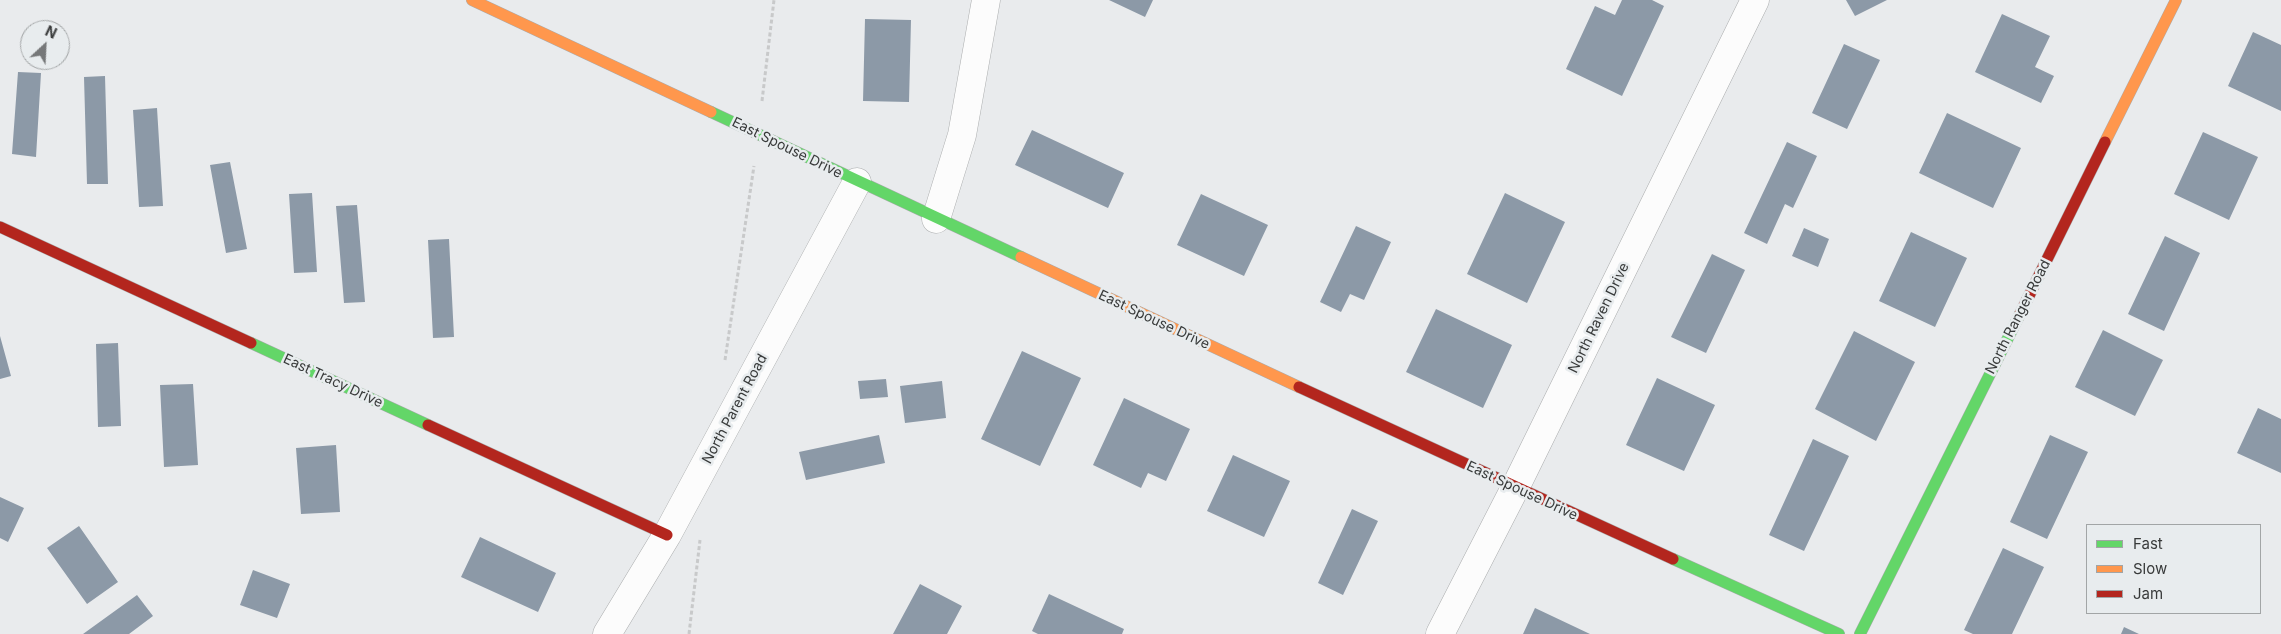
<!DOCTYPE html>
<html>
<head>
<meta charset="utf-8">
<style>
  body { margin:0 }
  #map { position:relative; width:2281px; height:634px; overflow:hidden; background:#e9ebed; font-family:Inter,sans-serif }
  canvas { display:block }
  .legend { position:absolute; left:2086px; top:524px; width:175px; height:90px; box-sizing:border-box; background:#e8ecee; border:1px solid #a2a5a6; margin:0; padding:6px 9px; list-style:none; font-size:15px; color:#383a3a }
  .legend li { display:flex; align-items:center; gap:10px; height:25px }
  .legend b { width:25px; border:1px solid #a2a5a6 }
  .north { position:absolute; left:20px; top:20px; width:50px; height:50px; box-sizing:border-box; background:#e8ecee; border:1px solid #a2a5a6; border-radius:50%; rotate:25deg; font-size:14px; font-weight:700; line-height:20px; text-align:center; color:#383a3a }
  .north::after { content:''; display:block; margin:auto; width:18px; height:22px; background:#767879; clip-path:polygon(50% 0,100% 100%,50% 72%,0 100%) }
</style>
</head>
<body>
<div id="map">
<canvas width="2281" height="634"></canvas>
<ul class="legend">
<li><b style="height:6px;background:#63d668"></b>Fast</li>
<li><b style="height:6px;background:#ff974d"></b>Slow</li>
<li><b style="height:6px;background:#b3261e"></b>Jam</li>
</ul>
<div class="north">N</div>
</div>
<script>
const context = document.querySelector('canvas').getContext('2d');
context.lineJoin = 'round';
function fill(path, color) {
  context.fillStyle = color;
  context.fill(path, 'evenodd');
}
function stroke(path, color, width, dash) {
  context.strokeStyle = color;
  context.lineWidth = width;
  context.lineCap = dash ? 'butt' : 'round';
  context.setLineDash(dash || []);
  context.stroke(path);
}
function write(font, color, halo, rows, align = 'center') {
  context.font = font + ' Inter,sans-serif';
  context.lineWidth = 5;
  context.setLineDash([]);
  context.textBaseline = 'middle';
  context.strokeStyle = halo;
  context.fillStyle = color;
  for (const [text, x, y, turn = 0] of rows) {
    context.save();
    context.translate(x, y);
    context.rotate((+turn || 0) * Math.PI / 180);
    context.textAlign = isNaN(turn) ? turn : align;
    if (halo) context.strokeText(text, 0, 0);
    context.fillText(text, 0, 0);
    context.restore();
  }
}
fill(new Path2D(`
  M1109 0H1153L1145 17Z
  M1622 0H1652L1664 6 1622 96 1566 69 1595 6 1615 15Z
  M1846 0H1887L1855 16Z
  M2002 14 2050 36 2035 67 2054 76 2041 103 1975 72Z
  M865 19 911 20 909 102 863 101Z
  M2253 32 2281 45V111L2228 86Z
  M1844 44 1880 60 1847 129 1812 113Z
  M18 72 41 73 36 157 12 154Z
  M105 76 108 184H87L84 77Z
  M157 108 163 206 139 207 133 110Z
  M1947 113 2021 148 1993 208 1919 173Z
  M1032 130 1124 173 1108 208 1015 165Z
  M2203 132 2258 157 2229 220 2174 194Z
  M1787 142 1817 156 1793 208 1785 204 1767 244 1744 233Z
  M230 162 247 249 226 253 210 165Z
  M312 193 317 272 294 273 289 194Z
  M1505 193 1565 222 1527 303 1467 274Z
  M1201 194 1268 225 1244 276 1177 245Z
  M357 205 365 302 344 303 336 206Z
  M1356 226 1391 242 1364 300 1350 294 1341 312 1320 302Z
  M1804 228 1829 239 1818 267 1792 256Z
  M1911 232 1967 258 1935 327 1879 301Z
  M2165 236 2200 253 2164 331 2128 314Z
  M449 239 454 337 433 338 428 240Z
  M1712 254 1745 270 1706 353 1671 337Z
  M1436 309 1512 345 1483 408 1406 372Z
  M2103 330 2163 360 2135 416 2075 387Z
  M1854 331 1915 362 1876 441 1815 409Z
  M0 336 11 376 0 379Z
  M118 343 121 426 98 427 96 344Z
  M1022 351 1081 378 1040 466 981 439Z
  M1657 378 1715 405 1684 471 1626 445Z
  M886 379 888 397 860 399 858 381Z
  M942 381 946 418 905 423 900 386Z
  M193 384 198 465 164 467 160 385Z
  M1124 398 1190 429 1166 481 1148 473 1141 488 1093 465Z
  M2258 408 2281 419V473L2237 453Z
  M879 435 885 463 806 480 799 452Z
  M2050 435 2088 452 2047 539 2010 522Z
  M1813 439 1849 456 1804 551 1769 535Z
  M336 445 340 512 301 514 296 448Z
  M1233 455 1290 481 1264 537 1207 511Z
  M0 497 24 508 8 542 0 538Z
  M1352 509 1378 521 1343 595 1318 583Z
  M79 526 118 582 87 604 47 548Z
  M480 537 556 573 538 612 461 577Z
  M2003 548 2044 567 2012 634H1973L1964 630Z
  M253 570 290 584 277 618 240 605Z
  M920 584 962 606 947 634H893Z
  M1049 594 1124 629 1122 634H1038L1032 631Z
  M137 595 153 616 129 634H83Z
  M1535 608 1590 634H1523Z
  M2124 627 2139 634H2121Z`), '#8c99a7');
const street = new Path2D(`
  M936 219 962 135 986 0
  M607 634 667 535 857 182
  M1440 634 1515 488 1755 0`);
const fast = new Path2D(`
  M711 112 1021 257
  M251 343 428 425
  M1673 559 1839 634
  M1860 634 2020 314`);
const slow = new Path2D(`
  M472 0 711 112
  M2105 142 2176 0
  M1021 257 1299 387`);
const jam = new Path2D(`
  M0 227 251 343
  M2020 314 2105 142
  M1299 387 1673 559
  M428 425 667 535`);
stroke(street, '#aaacad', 29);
stroke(fast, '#aaacad', 12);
stroke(slow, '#aaacad', 12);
stroke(jam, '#aaacad', 12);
stroke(new Path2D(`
  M762 101 774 0
  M725 360 754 166
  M689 634 700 540`), '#c8c9ca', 3, [4, 2.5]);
stroke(street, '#fcfcfc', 28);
stroke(fast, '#63d668', 11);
stroke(slow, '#ff974d', 11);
stroke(jam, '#b3261e', 11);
write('14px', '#383a3a', '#e8ecee', [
  ["East Spouse Drive",787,148,26],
  ["North Ranger Road",2018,317,-63],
  ["North Raven Drive",1599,318,-64],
  ["East Spouse Drive",1154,320,25],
  ["East Tracy Drive",333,381,25],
  ["North Parent Road",735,409,-62],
  ["East Spouse Drive",1522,491,25]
]);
</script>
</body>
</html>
